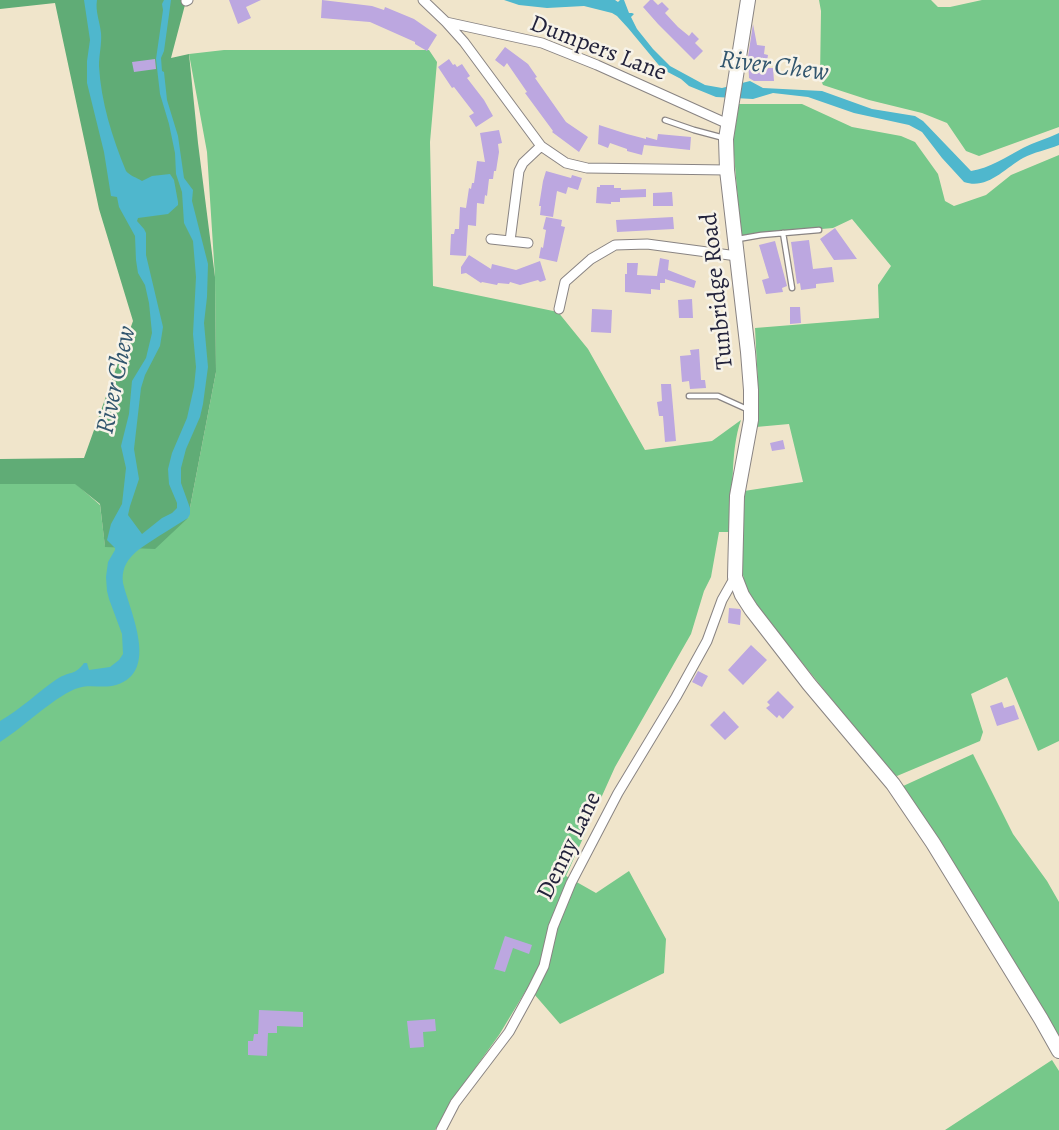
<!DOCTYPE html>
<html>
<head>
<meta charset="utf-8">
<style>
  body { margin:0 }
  canvas { display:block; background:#f0e5cb }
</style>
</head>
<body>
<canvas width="1059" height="1130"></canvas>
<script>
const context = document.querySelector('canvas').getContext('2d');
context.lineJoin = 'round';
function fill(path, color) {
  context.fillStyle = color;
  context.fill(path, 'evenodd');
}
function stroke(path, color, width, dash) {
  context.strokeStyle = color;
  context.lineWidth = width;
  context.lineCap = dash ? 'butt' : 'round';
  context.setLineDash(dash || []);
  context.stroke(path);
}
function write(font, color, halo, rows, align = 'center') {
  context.font = font + ' Alegreya,serif';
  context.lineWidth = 5;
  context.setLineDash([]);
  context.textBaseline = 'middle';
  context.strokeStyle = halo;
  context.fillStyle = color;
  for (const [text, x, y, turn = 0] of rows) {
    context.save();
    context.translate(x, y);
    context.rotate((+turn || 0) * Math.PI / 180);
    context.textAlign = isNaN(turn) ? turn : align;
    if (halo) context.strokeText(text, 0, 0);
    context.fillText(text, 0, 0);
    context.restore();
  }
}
fill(new Path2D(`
  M819 0H931L938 7H950L982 0H1059V127L979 156 966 151 947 123 922 113 869 100 823 85 820 78 821 11Z
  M224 50H429L437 62 430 142 433 286 558 312 588 349 645 450 712 441 741 420C730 450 733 499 732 532H719L711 577 704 591 691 634 615 767 566 876 596 893 629 871 666 939 664 973 560 1024 528 987 499 1035 460 1089 435 1130H0V484H76L100 505 105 546 188 518 216 372 215 277 207 152 189 54Z
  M739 104H802L852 127 901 136 915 142 938 174 945 201 954 206 986 195 1011 175 1059 155V741L1038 751 1007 677 971 694 983 732 980 741 897 776 891 773 747 594 742 570V525L744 491 803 482 789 424 756 427 759 404 755 328 879 318 878 285 891 266 852 219 833 228 741 236 733 143Z
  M973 754 1013 834 1047 881 1059 902V1043L901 787Z
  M1052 1060 1059 1071V1130H945Z`), '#76c88a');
fill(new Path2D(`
  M0 0H183L186 1 171 58 189 54 198 143 215 277 216 372 188 518 155 549 105 547 100 504 75 484H0V459L84 458 133 321 99 209 55 3 0 9Z`), '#60ac76');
fill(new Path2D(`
  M84 0H97C95 11 100 22 101 33 102 43 99 55 99 66 101 102 112 137 126 171 129 175 137 178 142 181L152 176 170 174 174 180 178 202V205L168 214 138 218 137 221 144 229 146 233V255L163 327 160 346 145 375 141 388 134 449 139 479 130 506 128 515 142 534 162 518 172 513 177 508V503L169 484 168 469 172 453 187 418 194 387 196 367 193 334 196 277 193 241 184 223 182 192 176 174 175 153 169 124 160 94 156 59 163 10 162 4 164 0H171L164 51 161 58 162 71 164 72 167 100 178 136 184 178 193 190 192 201 208 264 207 297 204 323 208 367 203 404 200 417 186 449 181 468V483L190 508V514L188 518C178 524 169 530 159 536 141 548 120 558 123 583 130 612 160 672 116 685 102 689 89 683 75 689 50 700 24 727 0 742V721C21 709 38 692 57 679 69 671 75 676 84 663H87L89 670 110 667 119 660 123 654 122 634 109 599 107 591 106 577 108 562 115 550V548L107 540 111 524 122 504 126 468 121 446 129 414 132 381 146 358 152 333 149 303 145 285 138 273 136 260 135 236 119 207 117 197 111 196 104 152 87 83V61L90 40Z
  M504 0H615L618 2 620 0H624L629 13H632L634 14 631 17 637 29 653 49 670 66 705 85 722 88 750 81 763 88 822 91 872 109 915 116 923 121 971 171C990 168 1006 157 1023 148 1034 142 1047 139 1059 133V145C1047 150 1034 152 1023 158 1004 169 987 190 964 182L942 158 922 132 909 125 854 113 808 97 773 93 753 99 716 97 689 86 681 79 662 69 628 28 617 16 612 13 584 6 547 8 519 5Z`), '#4fb7cd');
fill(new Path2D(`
  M229 0H261L246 7 251 18 238 24Z
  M322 0 372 6 384 10 385 7 414 19 437 35 427 51 415 44V42L370 22 321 18Z
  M650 0H653L658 5 662 2 669 9 665 13 678 27 689 36 692 32 699 39 695 43 703 51 694 60 658 24 643 7Z
  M753 24 757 45 765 46 764 54 768 55 766 68H773L774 81H754L749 78 748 57Z
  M505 47 528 64 537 77 535 78 566 122 588 137 579 152 552 132 553 131 525 93 527 92 507 63 504 67 495 60Z
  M155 59 156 69 134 72 132 62Z
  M449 59 453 65 455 64 457 67 462 64 470 76 467 78 484 100 493 116 476 127 469 116 474 113 454 87 452 88 438 67Z
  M599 125 627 134 646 139V137L657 140 658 134 691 137 690 150 644 145 642 155 627 151V149L610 143 608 148 598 144Z
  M499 130 502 143 498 144 499 152 496 171H494L493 179H489L487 196 485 195 484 204 477 203 476 226 468 225 466 256 450 255 451 234H454L455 229H459L460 207 466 208 469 188 471 189 472 183H474L477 161 485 162 480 133Z
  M546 171 571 178 572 175 582 178 578 190 568 187 566 194 557 191 553 217 540 215 541 206H539L543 181Z
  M600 185H614V188H621V190L646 189V197L620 198V202H611V204L596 203 597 187H600Z
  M672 192 673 206H653V193Z
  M546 217 562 220 561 226 565 227 557 262 539 258 541 247 543 248 546 230 543 229Z
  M673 217 674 229 617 232 616 220Z
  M835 228 857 259 834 260 820 239Z
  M809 240 813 269 832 267 834 282 816 284V288L801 290 800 283 797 284 791 242Z
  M775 241 787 286 782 288 783 292 766 294 762 280 769 278 759 245Z
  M469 255 491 269 492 264 516 270 540 261 546 280 540 282 538 280 520 285 510 282 509 284 498 283 497 285 482 282 481 283 466 273 461 274V267Z
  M660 258 669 260 668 270 696 281 694 288 665 279V283H660V290L651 289V294L625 292V274H627V263H638L637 275 657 276Z
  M692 299 693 318H679L678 300Z
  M790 307H800L801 323 790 324Z
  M592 309 612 310 611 333 591 332Z
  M699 349 701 380H705L706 388 690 389 689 381 682 382 680 356 691 355 690 350Z
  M661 384H671L676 441 665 442 663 416H659L657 402 662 401Z
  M783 440 785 449 772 451 770 443Z
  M729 608 740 609 741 611 740 625 728 623Z
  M751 645 767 660 743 685 728 670Z
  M698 671 708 676 702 687 692 682Z
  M778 691 794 707 783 719 779 715 777 718 766 708 770 705 767 702Z
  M1002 702 1004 708 1014 705 1019 719 997 726 990 706Z
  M724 711 739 727 725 740 710 725Z
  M505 936 532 945 529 954 513 948 505 972 494 969Z
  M259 1010 303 1012V1027L277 1026V1033H268L267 1056 248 1055V1041H253L254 1034H258Z
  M435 1019 436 1031 423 1032 424 1047 410 1048 407 1021Z`), '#bca7e0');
const lane = new Path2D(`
  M665 120 694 130 724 138
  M783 233 792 288
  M738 239 761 235 819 230
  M689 396H718L749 410`);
const street = new Path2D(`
  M423 0 446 22 542 43 597 65 728 124
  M186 1 188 0
  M446 22 464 42 541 146 566 163 587 168 727 170
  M491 239 528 243
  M510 241 519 171 523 163 541 146
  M559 309 565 282 591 259 615 245 647 244 737 256
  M441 1130 455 1103 509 1032 532 990 544 966 553 927 571 883 618 793 676 697 707 641 722 600 735 577`);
const secondary = new Path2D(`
  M748 0 726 139 727 170 748 352 751 390V420L737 496 735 577 742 595 751 609 809 684 893 784 933 843 1041 1019 1059 1051`);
stroke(lane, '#898483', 7);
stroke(street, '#898483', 11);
stroke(secondary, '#898483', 16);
stroke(lane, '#fff', 4.5);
stroke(street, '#fff', 9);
stroke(secondary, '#fff', 14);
write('24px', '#22223b', '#f7f3e8', [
  ["Dumpers Lane",598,49,21],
  ["Tunbridge Road",718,291,-96],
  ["Denny Lane",570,846,-64]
]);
write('italic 26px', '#32566e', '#f7f3e8', [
  ["River Chew",774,67,7],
  ["River Chew",117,380,-78]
]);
</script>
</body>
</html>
